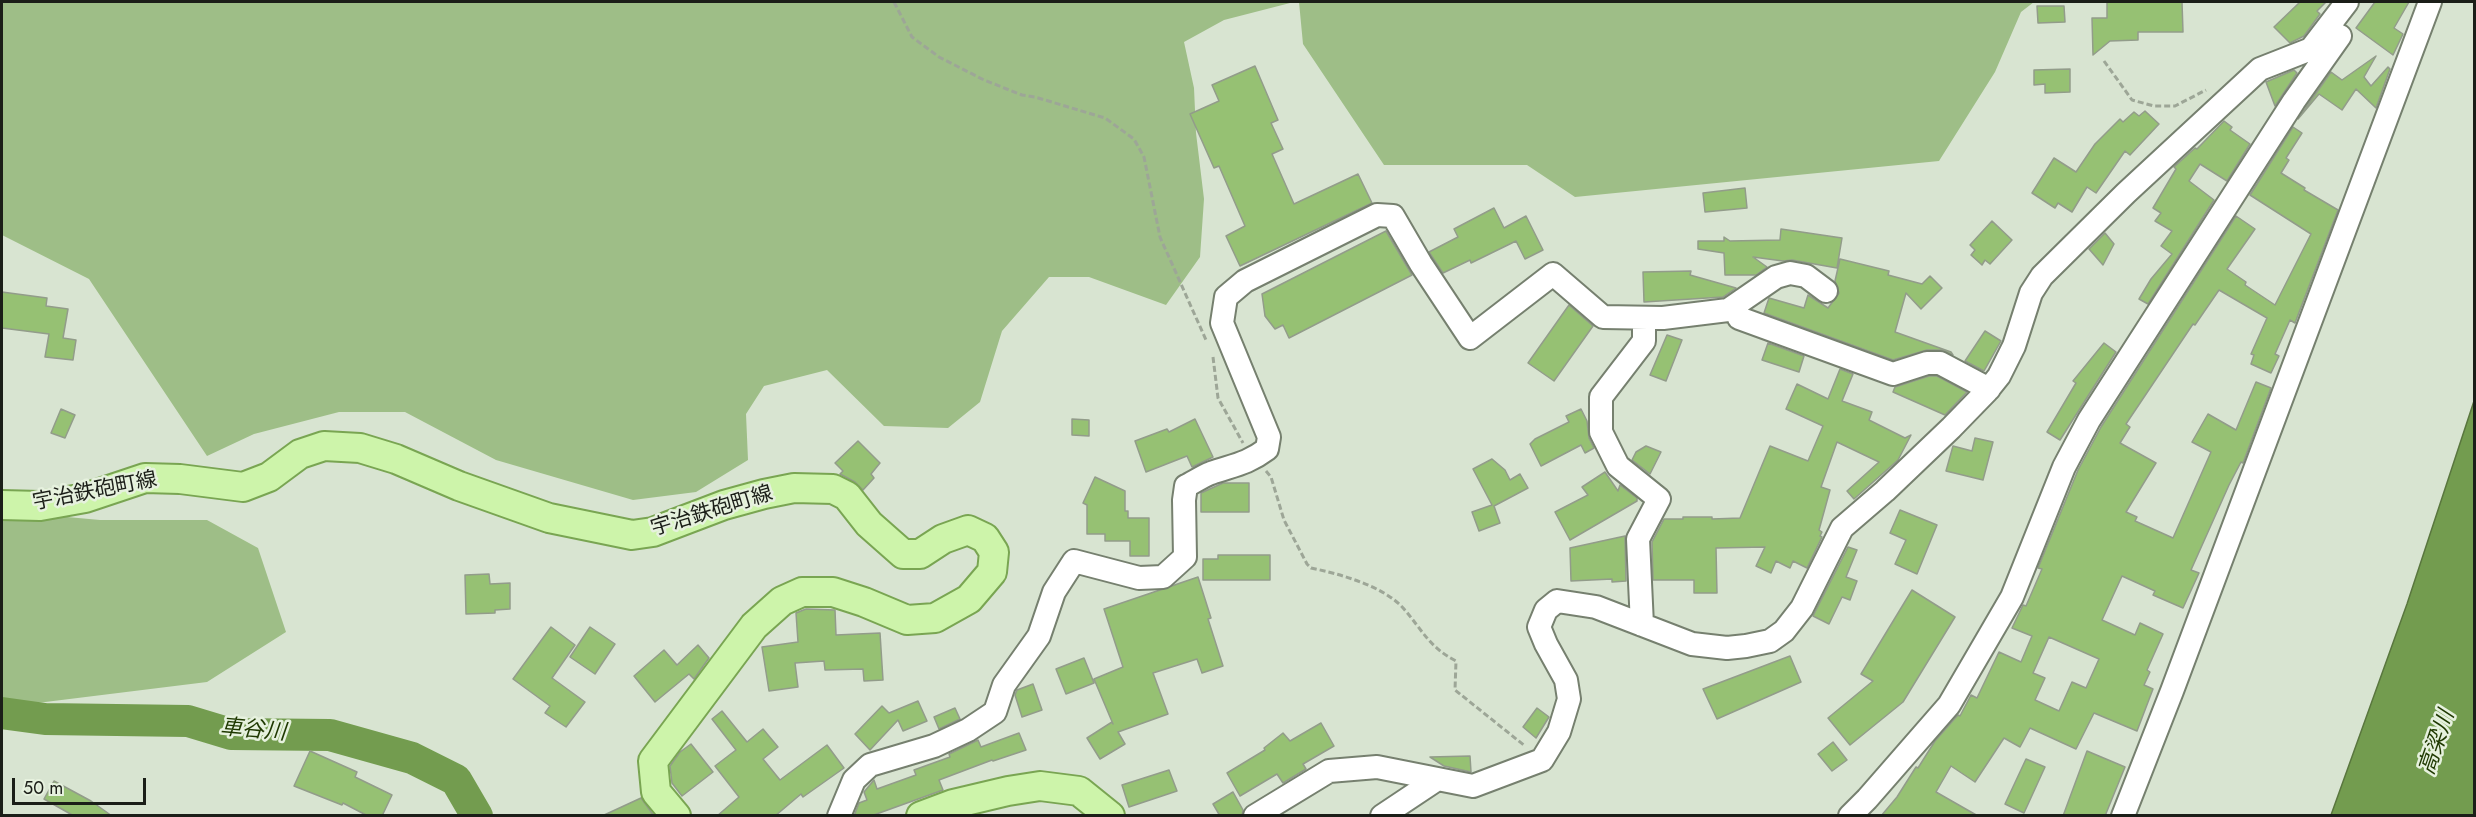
<!DOCTYPE html>
<html>
<head>
<meta charset="utf-8">
<style>
  body { margin:0 }
  #map { position:relative; width:2476px; height:817px; overflow:hidden; background:#d8e4d1; font-family:Jost,sans-serif }
  canvas { display:block }
  .frame { position:absolute; inset:0; border:3px solid #1b1e18; pointer-events:none }
  .scale { position:absolute; left:12px; top:778px; width:134px; height:27px; box-sizing:border-box; border:3px solid #1b1e18; border-top:0; padding-left:8px; font-size:18px; line-height:21px; white-space:nowrap; color:#1b1e18; -webkit-text-stroke:4px #e6f1de; paint-order:stroke }
</style>
</head>
<body>
<div id="map">
<canvas width="2476" height="817"></canvas>
<div class="frame"></div>
<div class="scale">50 m</div>
</div>
<script>
const context = document.querySelector('canvas').getContext('2d');
context.lineJoin = 'round';
function fill(path, color) {
  context.fillStyle = color;
  context.fill(path, 'evenodd');
}
function stroke(path, color, width, dash) {
  context.strokeStyle = color;
  context.lineWidth = width;
  context.lineCap = dash ? 'butt' : 'round';
  context.setLineDash(dash || []);
  context.stroke(path);
}
function write(font, color, halo, rows, align = 'center') {
  context.font = font + ' Jost,"Noto Sans JP",sans-serif';
  context.lineWidth = 5;
  context.setLineDash([]);
  context.textBaseline = 'middle';
  context.strokeStyle = halo;
  context.fillStyle = color;
  for (const [text, x, y, turn = 0] of rows) {
    context.save();
    context.translate(x, y);
    context.rotate((+turn || 0) * Math.PI / 180);
    context.textAlign = isNaN(turn) ? turn : align;
    if (halo) context.strokeText(text, 0, 0);
    context.fillText(text, 0, 0);
    context.restore();
  }
}
fill(new Path2D(`
  M2 2H1294L1224 20 1184 42 1194 88 1196 133 1204 199 1200 257 1166 305 1089 277H1049L1002 331 980 402 948 428 884 426 827 370 764 386 746 414 748 460 696 492 633 500 496 460 405 412H339L254 434 207 456 89 279 2 235Z
  M1299 2H2034L2021 12 1995 72 1939 161 1575 197 1527 165H1384L1303 44Z
  M2 511 100 520H207L258 548 286 632 207 682 21 705 2 702Z`), '#9ebe87');
const water = new Path2D(`
  M2474 401V815H2331L2407 604Z`);
fill(water, '#739c4f');
stroke(water, '#59763e', 1.5);
stroke(new Path2D(`
  M2 713 45 719 188 721 231 734 330 735 412 758 456 780 477 816`), '#739c4f', 32);
const building = new Path2D(`
  M2107 2H2182L2183 32H2138V40L2110 41 2093 55 2092 18H2107Z
  M2300 2H2326L2317 11 2320 14 2304 36 2290 43 2274 27Z
  M2375 2H2409L2394 28 2403 34 2393 55 2356 28Z
  M2037 6H2064L2065 22 2038 23Z
  M2376 56 2364 77 2371 86 2388 67 2390 69 2376 108 2356 89 2342 110 2319 94 2298 119 2331 72 2342 80Z
  M1255 66 1278 120 1271 123 1283 149 1272 154 1294 204 1358 174 1372 203 1240 266 1226 236 1245 226 1219 166 1214 168 1190 114 1219 101 1212 85Z
  M2070 69V92L2045 93V84L2034 85V70Z
  M2294 70 2297 73 2275 106 2266 82Z
  M2145 111 2159 124 2130 155 2125 151 2096 193 2087 187 2072 212 2058 203 2055 208 2032 193 2054 158 2076 172 2095 144 2120 119 2123 122 2134 112 2139 116Z
  M2224 121 2232 127 2230 130 2250 144 2227 181 2200 164 2189 181 2214 200 2148 304 2139 299 2151 279 2172 254 2161 246 2172 231 2155 221 2161 213 2153 208 2176 169 2174 167 2195 148 2197 149Z
  M2293 127 2302 133 2286 158 2289 160 2281 173 2305 188 2304 190 2338 210 2295 323 2290 320 2275 354 2279 356 2271 373 2251 364 2254 355 2251 354 2267 318 2219 290 2195 325 2193 324 2126 424 2130 427 2120 443 2156 463 2126 512 2137 517 2135 521 2173 538 2211 452 2192 442 2208 414 2236 430 2256 382 2271 388 2243 463 2241 462 2229 485 2191 570 2199 573 2183 608 2153 595 2155 591 2122 576 2102 620 2135 635 2140 623 2163 634 2147 670 2150 672 2144 685 2153 689 2137 731 2094 713 2076 749 2030 728 2020 747 2004 738 1975 782 1951 766 1936 792 1978 816H1881L1897 797 1916 767 1918 768 1935 741 1958 715 1960 716 1971 695 1977 698 1999 652 2021 662 2032 636 2012 628 2023 605 2026 606 2042 569 2038 568 2078 470 2101 427 2236 216 2255 229 2227 269 2246 282 2245 285 2275 305 2311 234 2250 195ZM2049 637 2099 659 2086 688 2072 682 2059 711 2035 700 2045 678 2033 673Z
  M1745 188 1747 208 1705 212 1703 193Z
  M1494 208 1504 228 1526 216 1543 250 1525 259 1516 241 1471 263 1470 260 1443 273 1429 252 1458 237 1454 229Z
  M1992 221 2012 240 1990 264 1985 260 1982 265 1971 255 1975 250 1970 245Z
  M1781 229 1842 238 1837 268 1792 260 1783 261 1753 257 1767 267 1756 275H1725L1724 253 1698 249V241H1724V237L1730 241 1780 240Z
  M1386 231 1412 275 1289 338 1283 325 1275 329 1265 316 1262 294Z
  M2105 233 2114 244 2103 265 2089 249Z
  M1840 259 1889 271 1888 275 1922 284 1930 276 1942 288 1921 309 1906 293 1895 332 1951 352 1953 355 1941 350H1927L1893 360 1764 313 1769 298 1804 308 1808 295 1828 308 1839 293 1835 281Z
  M1691 271 1690 275 1736 288 1723 297 1644 302 1643 272Z
  M2 292 47 298 46 306 68 309 63 338 76 340 73 360 45 357 49 334 2 328Z
  M1569 305 1593 326 1554 381 1528 363Z
  M1985 331 2001 341 1984 371 1965 361Z
  M1667 335 1682 340 1666 381 1650 375Z
  M1768 343 1804 356 1799 372 1762 360Z
  M2104 343 2116 352 2060 440 2047 432 2076 383 2073 381Z
  M1840 369 1853 374 1842 401 1872 412 1869 420 1905 438 1911 435 1898 460 1854 499 1847 491 1879 462 1837 442 1821 487 1830 490 1819 530 1822 532 1820 536 1822 537 1807 568 1793 561 1790 568 1776 561 1771 573 1756 566 1765 547 1716 548 1717 593H1694V580H1653L1652 542 1664 519H1683V517H1712V519L1740 518 1770 446 1808 461 1823 426 1786 409 1797 384 1828 399Z
  M1929 376H1937L1967 392 1945 415 1893 392 1895 387Z
  M61 409 75 415 65 438 51 433Z
  M1581 409 1587 421 1589 438 1594 448 1585 453 1581 445 1541 466 1530 444 1535 439 1569 422 1566 416Z
  M1072 419 1089 420V436L1072 435Z
  M1195 419 1213 457 1192 467 1187 456 1146 472 1135 441 1167 429 1169 432Z
  M1975 438 1993 442 1983 480 1946 471 1953 446 1972 451Z
  M858 441 880 463 871 474 874 478 863 490 855 482 840 474 843 471 835 463Z
  M1646 446 1661 452 1650 474 1632 460 1636 452Z
  M1492 459 1505 470 1510 480 1520 474 1528 488 1494 506 1500 523 1479 531 1472 512 1492 505 1473 469Z
  M1605 472 1618 491 1620 485 1637 498V501L1570 540 1555 512 1588 495 1582 487Z
  M1095 477 1125 491V511H1128V518H1149V556H1130V541H1105V534H1087V505L1083 503Z
  M1223 483H1249V512H1201V493Z
  M1900 510 1937 525 1917 574 1895 564 1906 540 1890 533Z
  M1625 536 1626 581 1612 582V579L1571 581 1570 548Z
  M1848 547 1857 550 1846 577 1857 581 1850 600 1842 597 1829 624 1813 616Z
  M1218 555H1270V580H1203V559H1218Z
  M489 574 490 584 510 583V609L495 610V613L466 614 465 575Z
  M1198 577 1211 618 1208 619 1223 666 1202 673 1197 659 1153 673 1168 714 1118 732 1125 744 1100 759 1087 738 1112 722 1113 724 1094 679 1123 667 1104 609Z
  M1912 590 1955 617 1903 702 1850 745 1828 718 1873 681 1861 674Z
  M806 609 835 610 836 635 880 633 883 680 864 681 863 669 825 670 824 661 795 663 798 687 769 691 762 647 798 642 796 613Z
  M551 627 575 645 552 678 585 702 566 727 545 713 550 706 513 679Z
  M590 627 615 644 595 674 570 657Z
  M698 645 709 658 694 679 689 674 655 702 634 676 664 650 677 665Z
  M1790 656 1801 682 1717 719 1703 689Z
  M1084 658 1094 683 1066 694 1056 669Z
  M1033 684 1042 710 1022 717 1015 695 1017 690Z
  M918 701 927 721 903 731 898 720 870 750 855 734 882 706 889 713Z
  M955 708 960 719 939 729 934 717Z
  M1537 708 1549 717 1536 738 1523 727Z
  M722 711 747 742 763 729 778 747 763 759 780 780 827 745 844 768 803 797 801 794 775 816H717L739 797 715 766 736 750 712 719Z
  M1321 723 1334 746 1303 764 1306 769 1283 783 1277 774 1240 796 1227 773 1265 750 1264 748 1283 733 1290 741Z
  M1019 733 1026 750 993 761 992 760 939 780 943 790 871 816H854L859 803 867 800 864 792 874 780 877 789 916 775 914 770 950 757 949 754 978 740 981 747Z
  M1833 742 1847 760 1832 771 1818 754Z
  M691 744 713 772 682 796 672 783 670 766 680 752Z
  M310 751 357 772 355 777 392 795 382 816H368L343 803 342 805 294 786Z
  M2087 751 2125 767 2105 816H2063Z
  M1470 756 1471 772 1444 766 1430 757Z
  M2026 759 2045 767 2024 813 2005 804Z
  M1169 770 1177 791 1129 807 1122 785Z
  M54 781 91 801 112 816H74L44 799Z
  M1233 792 1243 810 1242 816H1220L1213 804Z
  M641 798 654 816H602Z`);
fill(building, '#96c173');
stroke(building, '#929c8a', 1.5);
const minor = new Path2D(`
  M1739 318 1893 374 1927 363H1940L1989 389
  M1642 625 1638 539 1659 499 1618 466 1601 432V397L1644 341V319
  M839 816 854 780 870 765 934 746 968 730 995 712 1004 685 1039 636 1054 592 1074 561 1139 578 1163 577 1185 557 1184 500 1186 486C1194 482 1203 476 1211 473 1234 465 1247 464 1267 449L1269 437 1222 323 1226 297 1245 281 1377 215 1393 216 1421 264 1470 338 1553 274 1603 317 1663 318 1728 310 1776 277 1790 273 1806 276 1826 291
  M1255 816 1329 771 1377 767 1473 786 1542 760 1559 732 1569 699 1566 680 1546 644 1539 627 1546 610 1557 601 1596 607 1692 644 1727 648 1746 646 1770 641 1784 631 1802 608 1842 528 1885 491 1951 428 1987 391 1999 376 2014 346 2031 293 2042 276 2126 193 2260 69 2311 49 2347 2
  M1382 816 1436 780
  M1850 816 1867 799 1949 705 2012 597 2064 467 2089 420 2294 101 2340 36
  M2123 816 2172 691 2430 2`);
const major = new Path2D(`
  M2 505 40 506 85 498 145 478 180 479 243 487 269 477 300 454 324 446 360 448 396 459 459 486 549 518 632 535 653 532 724 505 764 494 794 488 833 489 847 496 869 524 903 554H920L943 539 968 530 985 538 994 552 992 572 969 599 935 618 907 620 864 602 833 592H802L782 601 754 626 653 761 656 792 676 816
  M921 816 953 804 1008 791 1040 786 1079 791 1110 816`);
stroke(minor, '#76806f', 26);
stroke(major, '#79a552', 32);
stroke(new Path2D(`
  M894 2 912 37 939 57 984 80 1022 95 1035 97 1105 118 1134 139 1144 157 1160 237 1206 340
  M2104 61 2132 100 2154 106H2175L2206 90
  M1213 357 1218 398 1243 443
  M1266 471 1271 477 1284 520 1307 564 1311 568C1340 574 1384 586 1404 609 1423 631 1429 647 1456 661L1455 690 1525 746`), '#9da697', 3, [6, 3]);
stroke(minor, '#fff', 22);
stroke(major, '#cdf4aa', 28);
write('21px', '#1b1e18', '#e6f1de', [
  ["宇治鉄砲町線",95,492,-11],
  ["宇治鉄砲町線",712,512,-17]
]);
write('italic 22px', '#1e3800', '#e6f1de', [
  ["車谷川",253,731,5],
  ["高梁川",2438,743,-71]
]);
</script>
</body>
</html>
